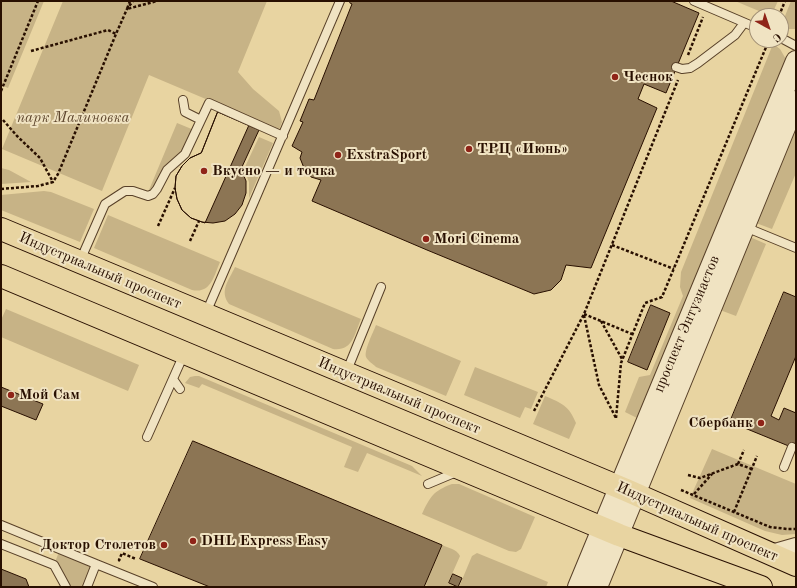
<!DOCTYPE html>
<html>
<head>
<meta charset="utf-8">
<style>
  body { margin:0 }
  #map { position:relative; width:797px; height:588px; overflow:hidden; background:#e8d4a1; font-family:"Old Standard TT",serif }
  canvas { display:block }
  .frame { position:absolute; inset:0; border:2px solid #280f00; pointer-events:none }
  .north { position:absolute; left:749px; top:8px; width:40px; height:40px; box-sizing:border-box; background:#f0e3c2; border:1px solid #a08e74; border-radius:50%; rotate:140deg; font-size:11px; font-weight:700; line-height:16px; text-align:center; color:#280f00 }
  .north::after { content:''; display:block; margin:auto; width:14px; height:18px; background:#8f2418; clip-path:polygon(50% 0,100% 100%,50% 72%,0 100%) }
</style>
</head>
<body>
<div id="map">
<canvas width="797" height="588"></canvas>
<div class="frame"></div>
<div class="north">С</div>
</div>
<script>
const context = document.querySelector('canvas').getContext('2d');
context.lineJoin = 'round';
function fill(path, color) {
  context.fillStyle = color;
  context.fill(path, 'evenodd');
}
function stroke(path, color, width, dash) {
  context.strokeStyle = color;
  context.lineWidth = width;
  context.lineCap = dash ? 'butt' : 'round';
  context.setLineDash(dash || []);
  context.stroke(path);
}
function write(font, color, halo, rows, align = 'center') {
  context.font = font + ' "Old Standard TT",serif';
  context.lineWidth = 4;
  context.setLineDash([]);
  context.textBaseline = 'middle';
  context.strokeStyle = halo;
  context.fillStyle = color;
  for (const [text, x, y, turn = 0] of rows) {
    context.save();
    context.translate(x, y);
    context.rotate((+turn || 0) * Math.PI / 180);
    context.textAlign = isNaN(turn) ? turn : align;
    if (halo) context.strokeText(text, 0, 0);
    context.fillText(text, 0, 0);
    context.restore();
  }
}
fill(new Path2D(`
  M2 1H44L8 88 1 85Z
  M63 1H267L238 72 253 89 279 111 282 122 279 130 149 75 102 191 2 149Z
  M735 1H778L771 16Z
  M791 1H796V29H789L781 26Z
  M773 44 780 49 787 61 637 418 625 412 639 377 650 375 683 296 680 287 681 272Z
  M177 123 194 130 187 146 164 168 152 190H149Z
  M796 127V173L772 229 756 223Z
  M259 137 273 143 249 198V182L244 169Z
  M1 168 9 170 31 182 1 184Z
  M44 191 51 192 94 209 80 242 1 210V195Z
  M108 215 220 262C214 276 211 294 192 290L94 248Z
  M750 237 766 244 736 316 720 310Z
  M235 267 361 319C354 335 353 351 333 349L229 304C219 291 229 280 235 267Z
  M6 309 139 365 128 391 1 337V320Z
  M376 325 461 361 446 396 376 367C373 364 368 361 366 357 364 350 373 333 376 325Z
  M475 367 538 392 531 409 525 407 520 418 464 395Z
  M195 376H199L412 466 422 476 367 453 358 472 344 467 352 447 202 384 199 388 185 383 190 377Z
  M545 396C562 403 569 406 576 423L569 439 533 424Z
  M712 449 796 484V534L782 535 765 531 690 498Z
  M452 484H459L535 517 521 549 516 552 509 551 422 514C430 497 433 491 452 484Z
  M442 545C448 548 457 549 460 556L448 583 456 587H431L425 585Z
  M60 549 96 564 87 587H66L54 565Z
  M477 553 548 582 546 587H459L472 556Z`), '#c7b386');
const building = new Path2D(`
  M351 1H671L699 13 666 93 644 84 638 99 657 108 591 268 566 265 561 280 551 290 534 294 427 250 312 201 321 180 311 177 304 168 300 158 302 152 292 146 303 122 300 121 309 99 314 100 352 4 350 3Z
  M218 112 249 125 205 223 202 222 191 218 182 210 177 199 175 188 176 176 182 166 190 158 201 153Z
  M218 112 259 130 241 169 246 181V193L242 205 235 214 225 221 213 223 202 222 191 218 182 210 177 199 175 188 176 176 182 166 190 158 201 153Z
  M784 292 796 297V356L771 416 779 420 784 408 796 413V449L730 422Z
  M651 305 670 313 647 370 628 362Z
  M1 387 43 404 36 420 1 406Z
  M193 441 442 545 424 587H210L140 559Z
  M1 569 26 579 29 587H1Z
  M453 574 462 578 458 587 449 583Z`);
fill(building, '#8c7554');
stroke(building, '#280f00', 1);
const service = new Path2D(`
  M694 1 757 28
  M781 38 796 46
  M676 67 682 69 690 68 698 63 735 35 744 23
  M201 120 209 103 283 136
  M745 227 796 248
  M80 261 105 204 125 191H133L148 196 153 194 157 189 167 170 185 154 201 120 185 112 183 100
  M206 313 257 195 340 1
  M346 373 381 287
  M173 379 180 389
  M147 437 184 354
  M784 467 792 447
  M428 484 459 471
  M1 525 96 564
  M1 544 54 565 66 587
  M87 587 96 564 153 587`);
const minor = new Path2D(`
  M768 554 796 546`);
const tertiary = new Path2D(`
  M578 587 796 61
  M597 587 796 101`);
const primary = new Path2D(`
  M1 229 626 490 796 565
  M1 276 619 535 761 587`);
stroke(service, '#584028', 10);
stroke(minor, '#584028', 18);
stroke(tertiary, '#584028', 22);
stroke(primary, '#280f00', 24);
stroke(new Path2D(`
  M130 1 127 9 157 1
  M779 16 785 1
  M31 51 108 30 116 34 127 9 133 1
  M688 55 703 17
  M1 91 38 1
  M3 120 17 136 40 158 53 182
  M1 189 38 186 53 182 58 174 116 34
  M158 226 175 188
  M190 241 199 221
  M612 245 674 269
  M584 314 632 334
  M584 315 599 385 616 418
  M601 321 622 359
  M534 411 584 314 678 80
  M616 418 621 363 645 303 662 297 769 40
  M738 464 744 450
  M688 475 700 478 738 464 752 469
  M681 490 770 527 787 529H796
  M694 494 712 474
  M734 512 757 456
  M120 561 119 560 122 553 136 559`), '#280f00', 2.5, [3, 2]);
stroke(service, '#f0e3c2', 8);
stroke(minor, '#f0e3c2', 16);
stroke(tertiary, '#f0e3c2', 20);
stroke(primary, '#e8d4a1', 22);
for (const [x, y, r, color] of [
  [615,77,4,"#8f2418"],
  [469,149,4,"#8f2418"],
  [338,155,4,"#8f2418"],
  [204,171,4,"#8f2418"],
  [426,239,4,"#8f2418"],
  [11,395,4,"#8f2418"],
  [761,423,4,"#8f2418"],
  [193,541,4,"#8f2418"],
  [164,545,4,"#8f2418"]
]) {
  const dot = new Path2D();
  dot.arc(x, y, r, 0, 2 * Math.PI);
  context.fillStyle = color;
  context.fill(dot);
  stroke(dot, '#f0e3c2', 1.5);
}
write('bold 15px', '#280f00', '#f0e3c2', [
  ["Чеснок",623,77],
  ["ТРЦ «Июнь»",477,149],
  ["ExstraSport",346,155],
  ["Вкусно — и точка",212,171],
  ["Mori Cinema",434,239],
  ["Мой Сам",19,395],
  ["Сбербанк",753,423,"right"],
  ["DHL Express Easy",201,541],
  ["Доктор Столетов",156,545,"right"]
], 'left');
write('italic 15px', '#60482f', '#f0e3c2', [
  ["парк Малиновка",73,118]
]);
write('15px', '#280f00', '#f0e3c2', [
  ["Индустриальный проспект",100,271,23],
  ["проспект Энтузиастов",687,324,-67],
  ["Индустриальный проспект",399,396,23],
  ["Индустриальный проспект",697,522,24]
]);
</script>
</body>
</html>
